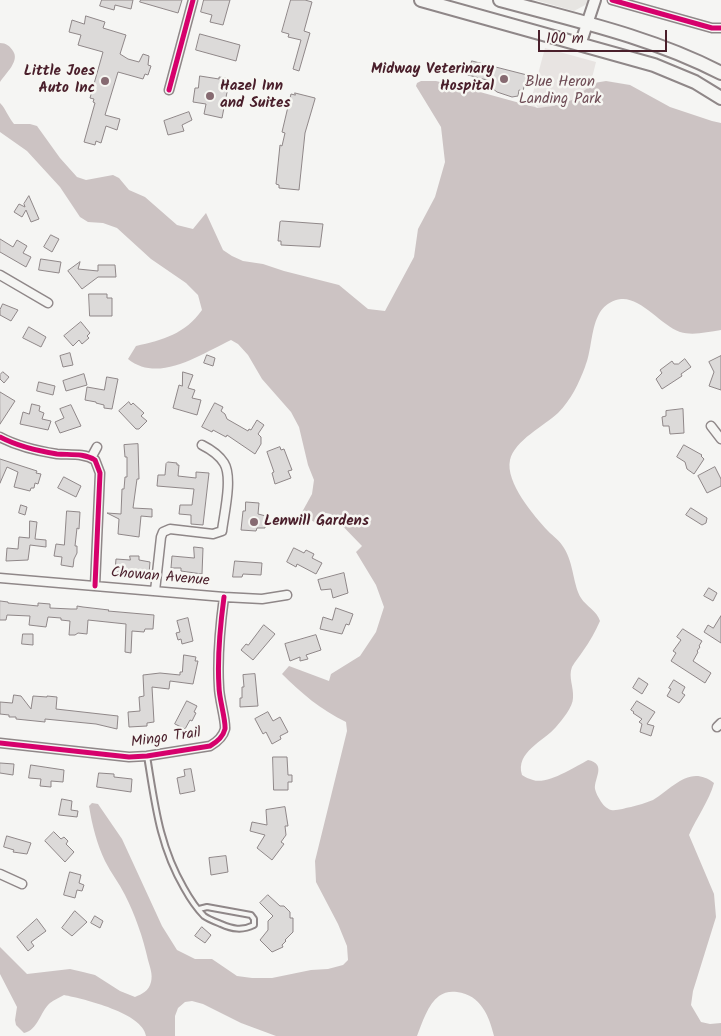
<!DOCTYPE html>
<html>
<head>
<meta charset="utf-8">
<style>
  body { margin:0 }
  #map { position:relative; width:721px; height:1036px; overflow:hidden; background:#f5f5f3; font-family:Kalam,sans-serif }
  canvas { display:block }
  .scale { position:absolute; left:538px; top:30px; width:129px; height:22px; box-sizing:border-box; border:2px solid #4a1f2b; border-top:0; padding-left:6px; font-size:15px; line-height:18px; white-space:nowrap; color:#4a1f2b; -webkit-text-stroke:4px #f6f6f2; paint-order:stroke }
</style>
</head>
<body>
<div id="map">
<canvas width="721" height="1036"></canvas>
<div class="scale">100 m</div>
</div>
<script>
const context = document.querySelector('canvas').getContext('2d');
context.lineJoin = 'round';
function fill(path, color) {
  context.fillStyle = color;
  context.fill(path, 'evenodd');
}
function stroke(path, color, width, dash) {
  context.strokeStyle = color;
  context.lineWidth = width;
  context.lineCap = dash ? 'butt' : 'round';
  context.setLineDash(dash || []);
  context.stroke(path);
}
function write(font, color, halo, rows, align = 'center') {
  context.font = font + ' Kalam,sans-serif';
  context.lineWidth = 5;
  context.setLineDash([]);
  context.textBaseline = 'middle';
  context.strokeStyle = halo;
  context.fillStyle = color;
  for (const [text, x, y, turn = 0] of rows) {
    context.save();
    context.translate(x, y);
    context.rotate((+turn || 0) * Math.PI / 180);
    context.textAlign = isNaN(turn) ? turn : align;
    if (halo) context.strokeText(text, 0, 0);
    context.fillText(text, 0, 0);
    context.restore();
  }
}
fill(new Path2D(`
  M535 0H588L587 4 574 11Z`), '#e7e5e2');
fill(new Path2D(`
  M545 48 596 62 581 122H546L535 103 534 104 551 135 530 104Z`), '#e8e4e2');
fill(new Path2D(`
  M0 43C6 43 10 46 13 51 20 61 6 73 0 82Z
  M421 81H436L469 89 538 108 553 106 572 100 594 83 606 81 630 85 670 107 712 121 721 123V330C707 332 693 336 680 332 661 325 641 297 621 299 588 304 595 344 585 367 579 383 571 400 558 413 545 425 514 441 510 460 505 482 534 516 548 531 553 536 560 541 564 548 574 564 573 585 581 598 586 606 597 611 600 621 595 632 590 641 583 651 580 656 575 661 572 667 568 677 574 687 573 698 573 707 562 720 556 727 544 741 515 752 522 775 525 777 529 779 533 780 547 785 575 767 588 760 607 764 594 778 595 789 596 793 598 797 600 800 602 804 607 809 611 810 617 811 625 808 631 807 638 805 646 803 653 800 673 788 690 764 714 783 709 801 697 817 689 835L714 894 716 917 693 991 691 1005 701 1022 710 1024 721 1023V1036H494C489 1016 481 995 457 992 451 991 444 992 439 996 428 1004 422 1023 417 1036H276L241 1023 203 1004 192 1001 185 1002 178 1008 175 1016V1036H146C143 1013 84 999 64 995 60 997 54 1000 50 1003 40 1012 38 1030 24 1033L16 1025 15 1020 17 1007 0 974V947L27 974 70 969 83 972 95 975 120 991 135 997C142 994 149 991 151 982 153 975 150 967 148 960 143 937 135 915 125 895 119 883 111 873 105 861 97 844 92 825 89 806L92 803 98 804 122 839 162 926 177 950 195 959H212L237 976 252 978H272L311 970 328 969 343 965 348 960 347 946 338 924 316 882 315 861 347 731 346 722C321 710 301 693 282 674L289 666 329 681 331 674 360 656 376 632 384 607 376 585 356 552 362 546 331 514 326 513 316 523 301 514 312 494 314 480 308 465 299 427 291 412 262 379 248 355 238 344 231 340C201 354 159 384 128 359L136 346C163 340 185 334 202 310L198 295 186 283 151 259 117 228 103 223 88 222 80 217 60 187 27 151 0 132V103C6 109 8 117 14 124H30L37 126 60 158 77 177 86 180 113 175 119 178 129 190 145 197 177 225 193 229 206 213 223 250 232 256 243 261 263 264 284 271 339 285 368 309 385 311 414 257 418 229 435 197 445 162 441 127 416 86 417 83Z`), '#ccc3c3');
const building = new Path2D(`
  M102 0H133L131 9 115 5 114 10 100 6Z
  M141 0H182L178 13 140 2Z
  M204 0H230L223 25 210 22 212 15 201 12Z
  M291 0H305L312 2 304 31 310 33 299 71 293 69 301 40 288 37 289 34 282 32Z
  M86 16 105 22 103 28 126 35 120 54 128 59 139 62 143 54 149 56 148 65 151 66 148 75 145 74 143 79 118 72 105 115 120 119 117 130 106 126 101 143 96 141 95 145 84 142 95 103 93 102 94 99 90 98 103 52 78 45 81 35 69 32 72 20 84 24Z
  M200 34 240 45 236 61 196 50Z
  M472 61 527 75 523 91 519 90 518 96 512 97 497 92 492 88 494 82 468 75Z
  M200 76 219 79V77L226 78 225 81 229 82 222 118 204 114 206 104 193 102 195 88H198Z
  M295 93 315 98V99L305 133 299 190 279 188V185L276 184 280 145 282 146 285 133 282 132 291 94 295 95Z
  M189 112 192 120 182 125 184 131 168 135 164 121Z
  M29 196 39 219 31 222 26 210 22 217 14 212 19 204 25 207 24 204Z
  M282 221 323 224 320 247 281 245V241H278L280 222Z
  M51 235 59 239 52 252 44 247Z
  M0 239 13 247 17 240 27 246 23 253 31 257 26 267 0 252Z
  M41 259 61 262 59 273 39 270Z
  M80 262 78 269 98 271V265H115L116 277H98L82 289 68 271Z
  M89 294H107V298H112V316H90Z
  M3 304 18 310 11 321 0 315V310Z
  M81 322 90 333 87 336 89 338 82 344 79 340 73 346 64 336Z
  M29 327 46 337 41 347 23 338Z
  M70 353 73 365 63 367 60 356Z
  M207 355 215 358 213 366 204 363Z
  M721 356V390L709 386 714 372 709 362Z
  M685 359 691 367 681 374 682 376 662 389 656 379 662 373 660 370 672 361 674 364H678Z
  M3 372 9 377 4 383 0 379V375Z
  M183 372 193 375 188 388 195 390 192 398 201 400 197 415 173 408 179 385 182 386Z
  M84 374 87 385 66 391 63 381Z
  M107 377 118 379 112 409 104 408V405L96 403V402L85 400 87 387 104 390Z
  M39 382 55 386 53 395 37 391Z
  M0 392 15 401 0 424Z
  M129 402 131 405 133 403 144 413 141 416 147 421 139 429H136L119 411Z
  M215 403 223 407 221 411 225 414 227 419 248 431 249 429 251 430 257 420 264 425 258 434 261 437V444L255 454 227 435 226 437 213 430 212 432 202 427Z
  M32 404 40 406 39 411 44 413 42 419 51 421 48 430 20 424 23 412 29 414Z
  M71 405 81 426 60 433 55 422 64 418 60 409Z
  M683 409 684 433 670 434 669 426H663L662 417 666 416V411Z
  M138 444 139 479H137L133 508 152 509V517L141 516 139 537 118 534 119 519 107 513 121 514 122 489H124L125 477H127V457H125L124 445Z
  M684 445 702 455 701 456 704 459 694 474 687 469 685 462 677 457Z
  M280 447 281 450 284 449 292 470 288 471 291 478 275 484 272 473 274 472 267 452Z
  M0 459 37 471 36 473 41 474 38 484 35 483 34 488H31L30 491 14 487 18 472 7 467 0 483Z
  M168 462 177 463V465H179L178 476 196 478V472L209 473 203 525 191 524V515L179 514 180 505H192L194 489 157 486 158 475H165L166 464Z
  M715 467 721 479V486L707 493 698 476Z
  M64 477 81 486 76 497 58 488Z
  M246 502 259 503 258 514 266 516 265 528H257L256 531 241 530 243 511H245Z
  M21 505 27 507 25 515 19 513Z
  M691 508 707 518 706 523 702 525 686 515Z
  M67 511 80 512 79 529 77 528 75 546H77V553L74 559 73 567 61 565 62 557 54 556 56 544 64 545Z
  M30 521 37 522 35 539 46 540V547L30 545 28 560 6 561 7 548 18 549 19 537 29 538Z
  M194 547 203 548 202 574 181 571V568H171L172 556 194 558Z
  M294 548 304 553 306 550 314 554 312 558 322 563 316 574 297 564 296 567 287 562Z
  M130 556H139V560L150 562 149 574 115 571 116 559 130 560Z
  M235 561 262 563 261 575 243 574 242 577H233Z
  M344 573 348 593 333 598 331 589 321 590 318 580Z
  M709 588 717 593 713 601 704 596Z
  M0 601 8 602V603L38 606V603L50 604V608L71 609H77V606L83 607 109 610 108 611 154 615 153 629H145L144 632 132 631 131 653 125 652 126 624 88 620 87 634 78 633 75 635H69L70 621 61 620V618L48 617 46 627 29 625 30 616 7 615 6 620H0Z
  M336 608 353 614 349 625 346 624 342 634 320 629 323 617 332 620Z
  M721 616V643L704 632 708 625 713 628Z
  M188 618 193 641 182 644 181 639 178 640 176 633 180 632 177 621Z
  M264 625 275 634 253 660 241 650 246 644 248 645Z
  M683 629 702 641 699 646 700 647 697 651 698 652 693 661 711 673 705 683 671 661 676 653 673 651 681 640 677 637Z
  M23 634H33V645L22 644Z
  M316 635 321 650 306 655 308 659 300 661V657L290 661 285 644Z
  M184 655 196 657 195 661H198L193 684 170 681 169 689 152 687 154 722 147 723V726L129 727 128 712 140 711 139 697 144 696 143 675 160 673 180 675V672H182Z
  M255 674 258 706 240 707V698H242V687H244L243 675Z
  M639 678 648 684 642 694 633 688Z
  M674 680 685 687 682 693 685 695 679 703 667 696 671 689 669 688Z
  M14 695 21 696 31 709 33 696 47 697V696L57 697 56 709 118 716 117 729 96 724 45 719V722L16 719V717H9V715L0 714V702L12 703Z
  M187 701 197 706 194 712 196 713 192 721 190 720 185 729 175 724Z
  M637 701 655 712 647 724 654 726 651 736 640 732 642 724 639 722 642 719 633 713 634 712 631 710Z
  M268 712 273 721 280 717 288 732 280 736 281 739 272 744 266 732 263 734 255 719Z
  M273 757H287L288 775H292V782H288V790H274Z
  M0 763 14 764 13 775 0 773Z
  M31 765 64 770 63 782 51 781V787L40 786 41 779 29 778Z
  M191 769 195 791 180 794 177 778 185 776 184 770Z
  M99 773 114 774V777L132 779 131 792 97 787Z
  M62 799 72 801 71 810 78 811 77 817 59 815Z
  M285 807 288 826H285L286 835 281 842 284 844 272 860 257 848 265 835 250 831 252 822 267 825 266 810Z
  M54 832 61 839 64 837 68 841 66 844 74 852 65 862 45 841Z
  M7 836 31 843 27 854 13 852 14 850 4 847Z
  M226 856 228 872 211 875 209 858Z
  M70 872 81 875 79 883 84 885 82 891 77 890 75 898 64 895Z
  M268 895 280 906H284L290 912V918H293V932L285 940 286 941 282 945 283 947 272 952 260 940 268 930V921L273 916 260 903Z
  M75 911 87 922 72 936 62 928Z
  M95 916 103 921 100 928 91 923Z
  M37 919 46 931 31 942 34 946 28 951 17 937Z
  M202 927 211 935 205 943 195 936Z`);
fill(building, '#dcdad9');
stroke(building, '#8f8788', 1);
const service = new Path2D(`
  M147 756C155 804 159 845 184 888 189 897 196 908 204 916 208 919 216 922 221 924 232 929 242 931 254 925V919L251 915 207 907 199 909`);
const minor = new Path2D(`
  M612 0 712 28H721
  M169 90 193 0
  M0 275 48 303
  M711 426 721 439
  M0 437C17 446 38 451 57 454 70 455 84 453 95 460L100 473 95 586
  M91 458 97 447
  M0 578 224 597 262 599 287 595
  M155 591 161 537 163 532 170 529 213 534 222 531C224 514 233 477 224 463 219 455 210 449 202 445
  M717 727 721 723
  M0 743 129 757 147 756 210 746C217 742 223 737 225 729 226 721 219 698 219 687 217 656 220 627 224 597
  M0 874 22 884`);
const tertiary = new Path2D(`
  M580 45 595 0`);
const primary = new Path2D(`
  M421 0 654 65 695 82 721 98
  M500 0C574 20 652 37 721 73`);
stroke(service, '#8f8788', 8);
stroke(minor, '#8f8788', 11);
stroke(tertiary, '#8f8788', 14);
stroke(primary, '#8f8788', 16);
stroke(service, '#f5f5f3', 4);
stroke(minor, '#f5f5f3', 8);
stroke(tertiary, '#f5f5f3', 10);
stroke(primary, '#f5f5f3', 12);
stroke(new Path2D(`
  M612 0 712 28H721
  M169 90 193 0
  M0 437C17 446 38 451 57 454 70 455 84 453 95 460L100 473 95 586
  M0 743 129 757 147 756 210 746C217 742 223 737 225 729 226 721 219 698 219 687 217 656 220 627 224 597`), '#d6006c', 5);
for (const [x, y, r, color] of [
  [504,79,5,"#866a71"],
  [105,81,5,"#866a71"],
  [210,96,5,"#866a71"],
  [254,522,5,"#866a71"]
]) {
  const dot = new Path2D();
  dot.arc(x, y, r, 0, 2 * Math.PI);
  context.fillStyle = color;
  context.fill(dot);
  stroke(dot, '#f6f6f2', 2);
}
write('bold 15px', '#4a1f2b', '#f6f6f2', [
  ["Midway Veterinary",494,70],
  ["Hospital",494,87],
  ["Little Joes",95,72],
  ["Auto Inc",95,89],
  ["Hazel Inn",220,87,"left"],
  ["and Suites",220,104,"left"],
  ["Lenwill Gardens",264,522,"left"]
], 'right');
write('15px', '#6f4d56', '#f6f6f2', [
  ["Blue Heron",560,83],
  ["Landing Park",560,100]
]);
write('15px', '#4a1f2b', '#f6f6f2', [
  ["Chowan Avenue",160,578,5],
  ["Mingo Trail",166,739,-8]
]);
</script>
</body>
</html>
